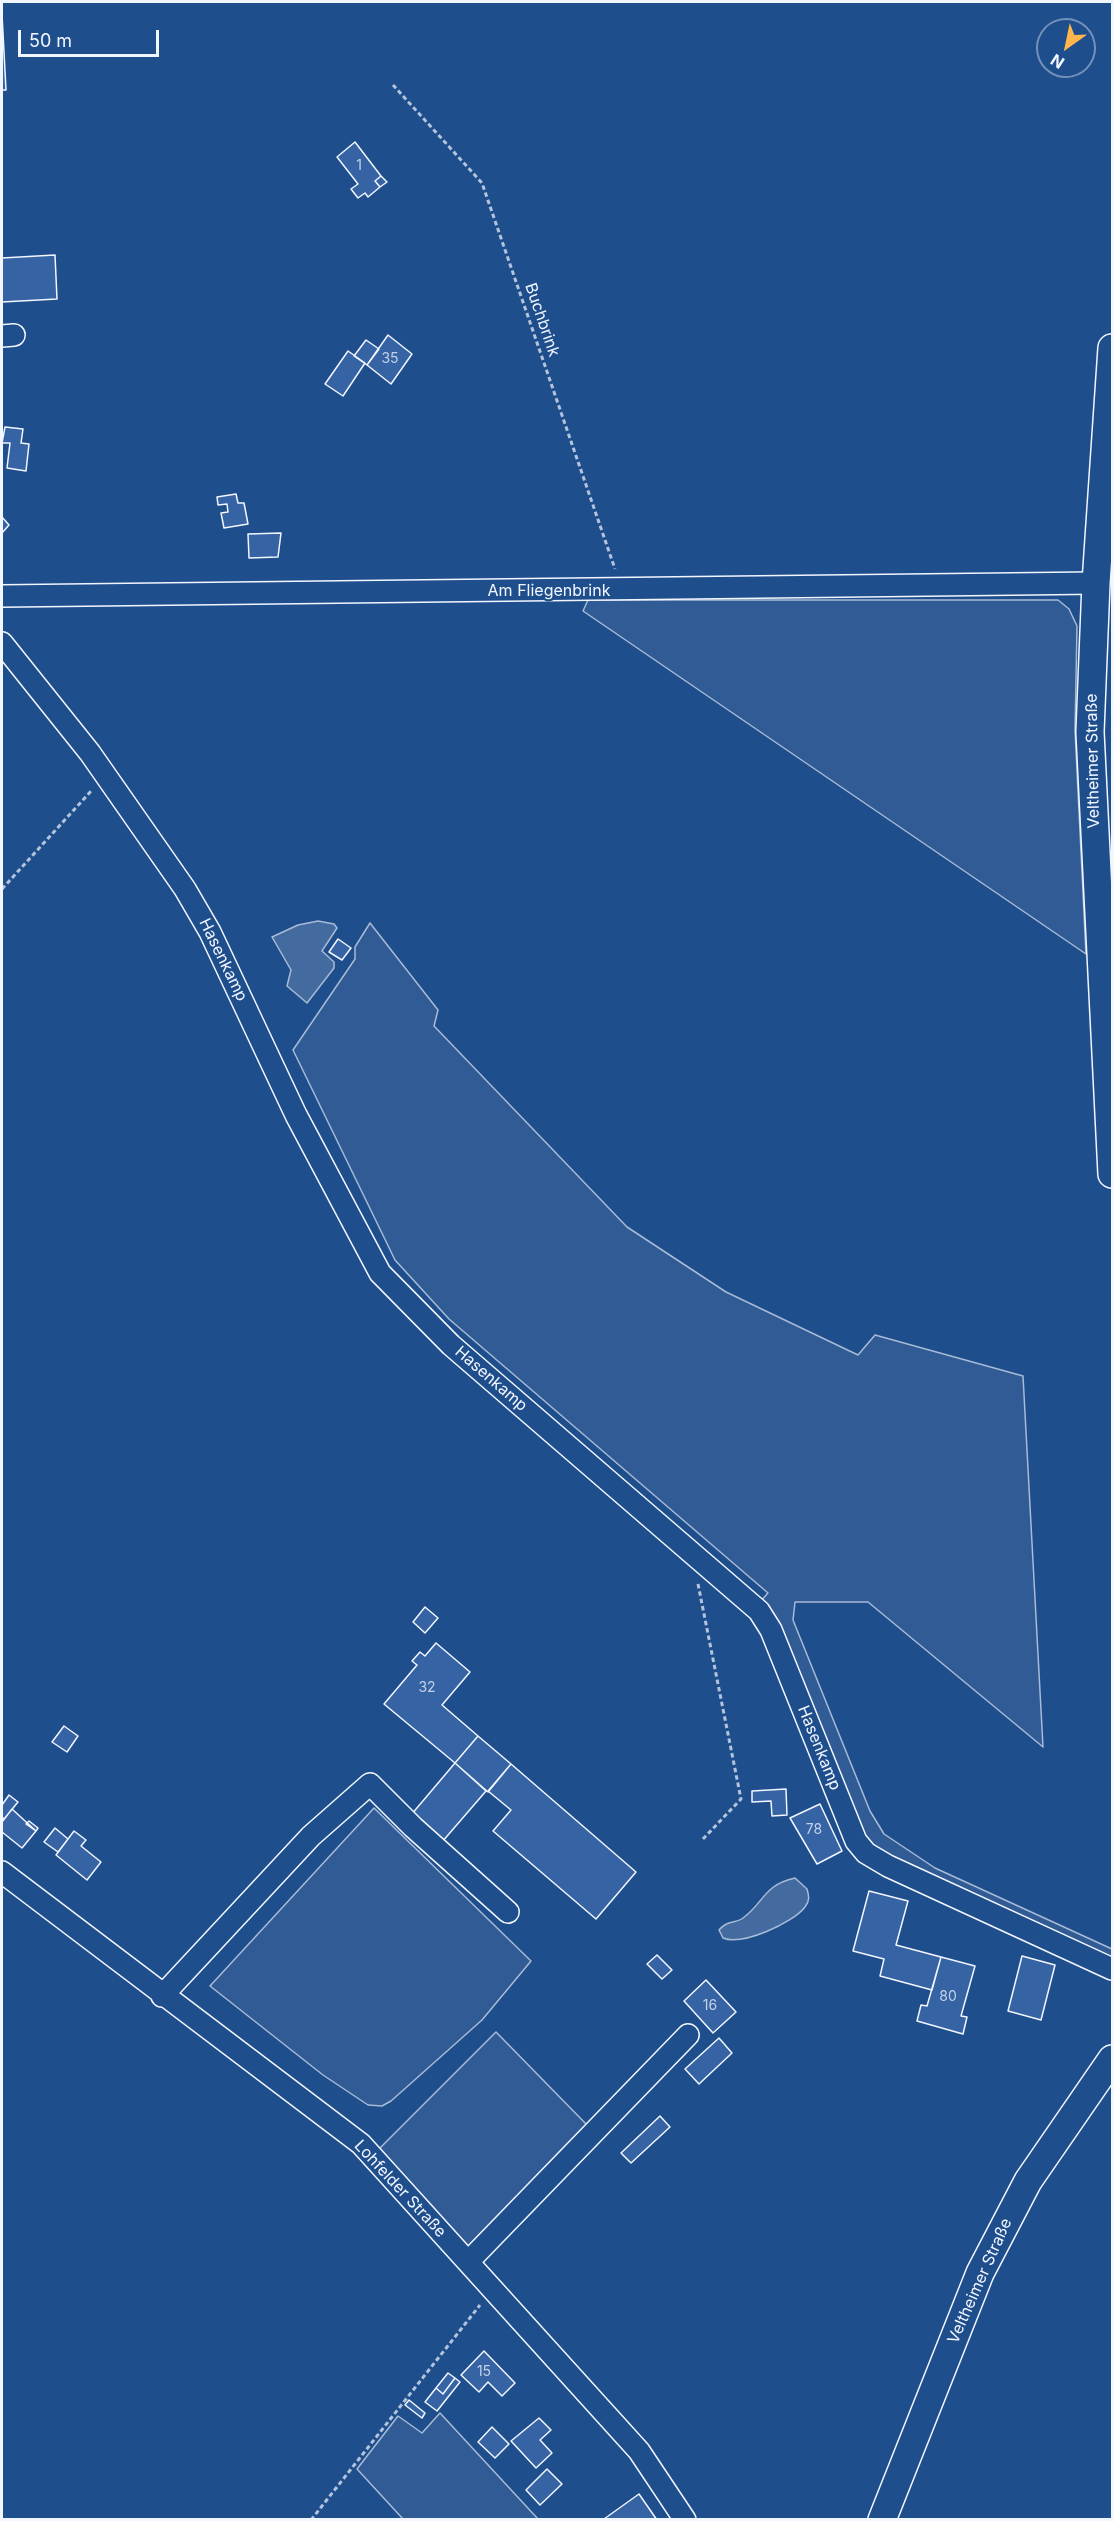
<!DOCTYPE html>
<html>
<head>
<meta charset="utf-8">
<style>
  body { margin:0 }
  #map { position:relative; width:1114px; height:2521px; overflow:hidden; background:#1f4e8c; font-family:Inter,sans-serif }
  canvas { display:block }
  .frame { position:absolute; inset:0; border:3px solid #f2f6ff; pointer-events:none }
  .north { position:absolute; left:1036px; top:18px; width:60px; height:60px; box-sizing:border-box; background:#1f4e8c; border:2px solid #7391ba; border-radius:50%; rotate:213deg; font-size:16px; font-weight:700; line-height:24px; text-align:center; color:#f2f6ff }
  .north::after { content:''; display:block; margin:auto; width:21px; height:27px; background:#ffb74d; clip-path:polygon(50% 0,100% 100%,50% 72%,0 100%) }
  .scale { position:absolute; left:18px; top:30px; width:141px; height:27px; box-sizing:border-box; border:3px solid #f2f6ff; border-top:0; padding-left:8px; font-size:18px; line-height:21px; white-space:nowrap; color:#f2f6ff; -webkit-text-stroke:4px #1f4e8c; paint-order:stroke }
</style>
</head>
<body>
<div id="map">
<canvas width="1114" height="2521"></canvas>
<div class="frame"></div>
<div class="north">N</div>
<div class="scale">50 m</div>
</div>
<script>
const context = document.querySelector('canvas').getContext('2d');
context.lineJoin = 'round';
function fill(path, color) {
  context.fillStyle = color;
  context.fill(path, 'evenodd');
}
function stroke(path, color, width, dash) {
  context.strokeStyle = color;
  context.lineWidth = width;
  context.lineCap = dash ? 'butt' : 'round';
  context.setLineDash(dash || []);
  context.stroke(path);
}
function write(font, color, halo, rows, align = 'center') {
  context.font = font + ' Inter,sans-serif';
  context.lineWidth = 4.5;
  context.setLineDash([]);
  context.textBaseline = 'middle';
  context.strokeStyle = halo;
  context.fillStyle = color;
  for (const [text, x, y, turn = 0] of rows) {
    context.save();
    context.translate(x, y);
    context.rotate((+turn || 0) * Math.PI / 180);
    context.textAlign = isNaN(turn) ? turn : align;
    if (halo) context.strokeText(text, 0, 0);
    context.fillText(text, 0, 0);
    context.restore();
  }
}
const built = new Path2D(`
  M588 600H1058L1069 609 1077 626 1075 730 1086 954 583 611Z
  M370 923 438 1010 434 1026 627 1227 726 1292 858 1355 875 1335 1023 1376 1043 1747 868 1602H795L793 1620 870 1811 884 1834 935 1868 1112 1949V1962L871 1848 759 1603 768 1593 449 1319 395 1260 293 1050 355 959V947Z
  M374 1808 531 1961 482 2020 391 2101 382 2106 368 2105 323 2075 210 1986Z
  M496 2032 589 2127 470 2249 378 2150Z
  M440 2413 538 2519H403L357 2469 398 2416 422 2433Z`);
fill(built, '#305b95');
stroke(built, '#a8bbd7', 1.5);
const water = new Path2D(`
  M318 921 334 924 337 928 322 951 334 962V968L307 1003 287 986 291 970 272 937 298 925Z
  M795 1878 807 1889C809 1896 810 1901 805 1907 793 1923 742 1946 723 1938L719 1930C727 1920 735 1924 743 1918 764 1903 763 1885 795 1878Z`);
fill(water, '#446ba0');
stroke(water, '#a8bbd7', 1.5);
const building = new Path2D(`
  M2 14 6 90H2Z
  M355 142 381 176 375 181 380 187 368 197 365 193 358 198 351 189 358 184 337 157Z
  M381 176 387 182 380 187 375 181Z
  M55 255 57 299 2 302V258Z
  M388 335 412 354 391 384 367 365Z
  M366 340 379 349 367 365 354 356Z
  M348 351 365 363 343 396 325 384Z
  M5 427 23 429 21 443 29 444 26 471 7 468 10 443H2Z
  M236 494 238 503H244L248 524 224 528 221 513 228 512 227 504 218 505 217 497Z
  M2 517 9 525 2 533Z
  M281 533 278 557 249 558 248 534Z
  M338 939 351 948 342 960 329 952Z
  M425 1607 438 1618 425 1633 413 1622Z
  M436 1643 470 1672 442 1705 478 1736 455 1763 384 1704 417 1665 412 1661 420 1652 425 1656Z
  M64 1726 78 1736 67 1752 52 1742Z
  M478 1736 511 1764 488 1792 455 1763Z
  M455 1763 486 1791 442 1842 411 1815Z
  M511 1764 636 1872 596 1919 493 1831 511 1810 488 1791Z
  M786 1789 787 1815 772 1816 771 1801 752 1802V1791Z
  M9 1795 18 1802 4 1819 2 1817V1805Z
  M820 1804 842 1851 817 1864 790 1818Z
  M12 1809 36 1831 22 1848 2 1832V1822Z
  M29 1821 38 1828 36 1831 26 1824Z
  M55 1828 68 1839 58 1852 44 1842Z
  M74 1831 86 1840 81 1846 101 1862 87 1880 56 1855Z
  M869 1891 908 1901 896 1945 941 1957 932 1990 880 1976 884 1959 853 1951Z
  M657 1955 672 1970 662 1979 647 1964Z
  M1022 1956 1055 1965 1041 2020 1008 2011Z
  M941 1957 975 1966 961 2016 967 2017 963 2034 917 2021 921 2005 927 2006Z
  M706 1980 736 2012 713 2033 684 2001Z
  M719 2038 732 2053 699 2084 685 2069Z
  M660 2116 670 2127 631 2163 621 2153Z
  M484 2351 515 2383 502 2396 488 2382 479 2392 461 2375Z
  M448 2373 455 2378 443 2394 436 2388Z
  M455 2378 460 2382 437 2411 425 2402 436 2388 443 2394Z
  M409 2400 425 2413 422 2418 405 2405Z
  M539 2418 551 2430 540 2440 552 2453 536 2468 511 2441Z
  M492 2427 509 2444 495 2458 478 2442Z
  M547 2469 562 2484 540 2505 526 2490Z
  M639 2494 657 2520H605L604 2519Z`);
fill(building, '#3563a3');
stroke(building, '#f2f6ff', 1.5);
const minor = new Path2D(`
  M2 336 14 335
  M2 596 1096 583
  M2 643 90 753 185 889 210 932 296 1115 380 1273 451 1345 759 1611 771 1630 856 1841 866 1853 888 1866 1112 1969
  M2 1872 361 2144 639 2451 685 2520
  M162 1996 311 1836 370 1784 413 1827 508 1912
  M468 2262 688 2035`);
const major = new Path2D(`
  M1112 348 1096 583 1090 732 1112 1174
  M882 2520 980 2273 1028 2181 1112 2059`);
stroke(minor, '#f2f6ff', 24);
stroke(major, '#f2f6ff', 30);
stroke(new Path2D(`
  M393 85 482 183 615 569
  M2 889 92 790
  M698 1584 741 1799 703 1839
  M311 2520 480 2305`), '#b3c4dc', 3, [4.5, 3]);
stroke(minor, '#1f4e8c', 21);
stroke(major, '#1f4e8c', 27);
write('14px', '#c3d1e8', null, [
  ["1",359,166],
  ["35",390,359],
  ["32",427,1688],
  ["78",814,1830],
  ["80",948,1997],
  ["16",710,2006],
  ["15",484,2372]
]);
write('16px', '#f2f6ff', '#1f4e8c', [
  ["Buchbrink",542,320,71],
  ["Am Fliegenbrink",549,591],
  ["Veltheimer Straße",1093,761,-91],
  ["Hasenkamp",223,960,64],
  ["Hasenkamp",491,1379,41],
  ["Hasenkamp",819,1748,68],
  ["Lohfelder Straße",400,2189,47],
  ["Veltheimer Straße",980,2281,-66]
]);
</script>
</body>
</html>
